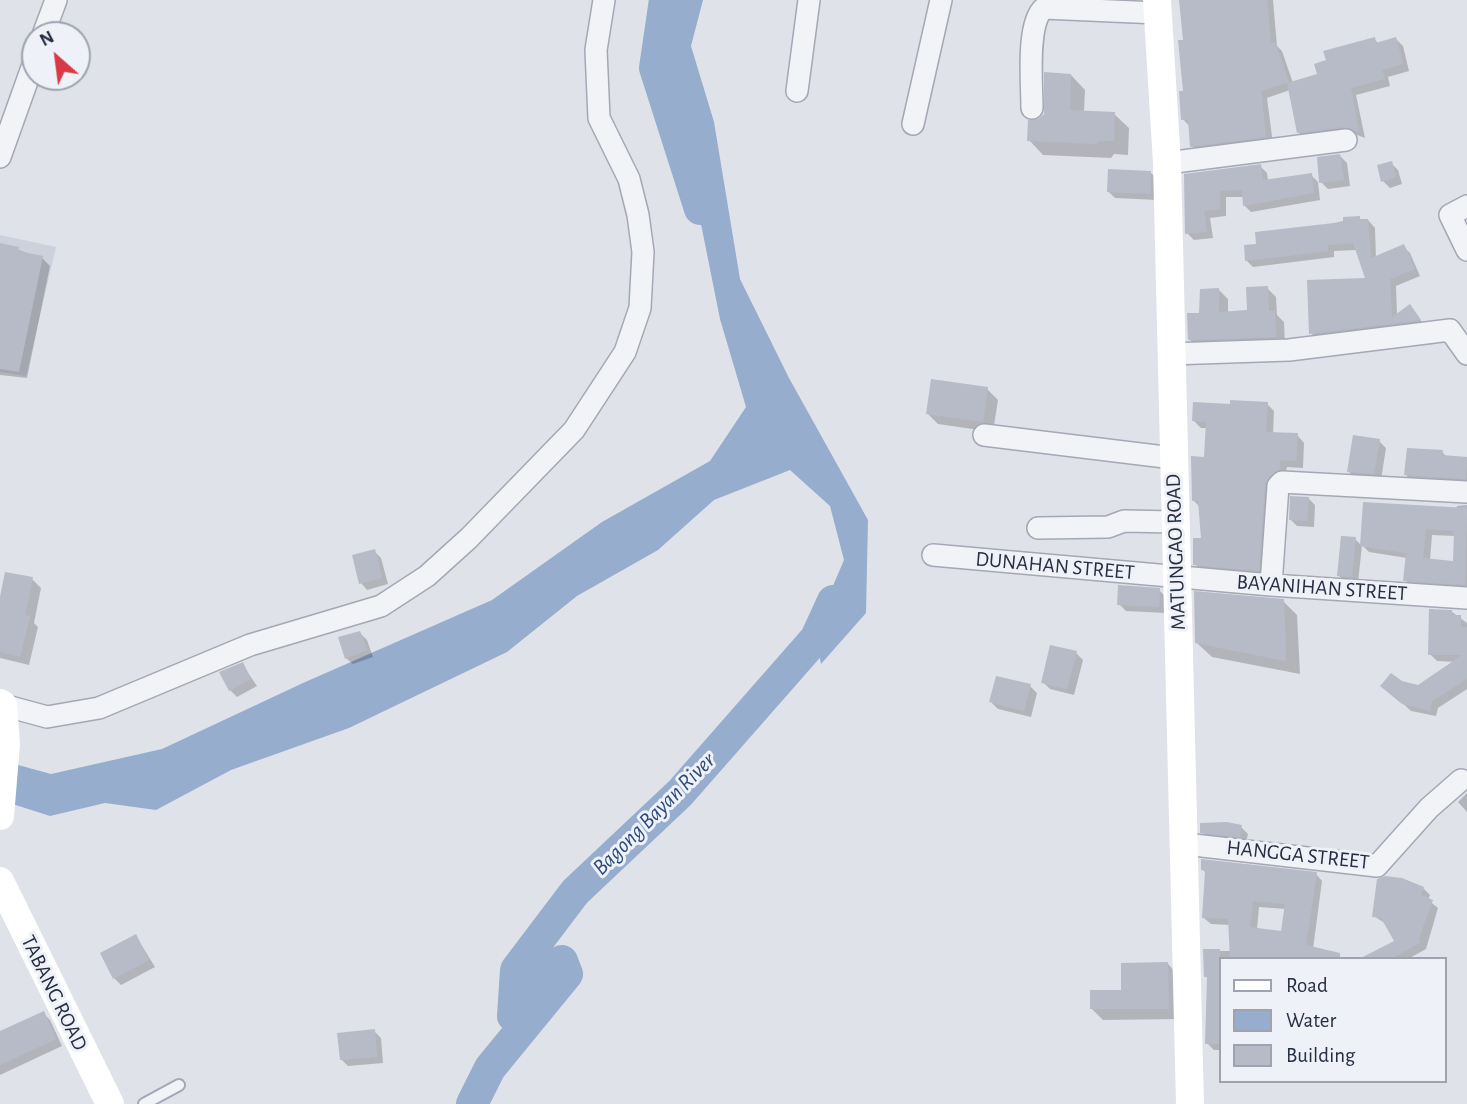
<!DOCTYPE html>
<html>
<head>
<meta charset="utf-8">
<style>
  body { margin:0 }
  #map { position:relative; width:1467px; height:1104px; overflow:hidden; background:#dfe2e9; font-family:"Alegreya Sans",sans-serif }
  canvas { display:block }
  .legend { position:absolute; left:1219px; top:957px; width:228px; height:126px; box-sizing:border-box; background:#eef1f7; border:2px solid #9ea3af; margin:0; padding:9px 12px; list-style:none; font-size:21px; color:#262e42 }
  .legend li { display:flex; align-items:center; gap:14px; height:35px }
  .legend b { width:35px; border:2px solid #9ea3af }
  .north { position:absolute; left:21px; top:21px; width:70px; height:70px; box-sizing:border-box; background:#eef1f7; border:2px solid #9ea3af; border-radius:50%; rotate:332deg; font-size:19px; font-weight:700; line-height:28px; text-align:center; color:#262e42 }
  .north::after { content:''; display:block; margin:auto; width:24px; height:32px; background:#d93946; clip-path:polygon(50% 0,100% 100%,50% 72%,0 100%) }
</style>
</head>
<body>
<div id="map">
<canvas width="1467" height="1104"></canvas>
<ul class="legend">
<li><b style="height:9px;background:#fff"></b>Road</li>
<li><b style="height:19px;background:#97adcd"></b>Water</li>
<li><b style="height:19px;background:#b6bbc7"></b>Building</li>
</ul>
<div class="north">N</div>
</div>
<script>
const context = document.querySelector('canvas').getContext('2d');
context.lineJoin = 'round';
function fill(path, color) {
  context.fillStyle = color;
  context.fill(path, 'evenodd');
}
function stroke(path, color, width, dash) {
  context.strokeStyle = color;
  context.lineWidth = width;
  context.lineCap = dash ? 'butt' : 'round';
  context.setLineDash(dash || []);
  context.stroke(path);
}
function write(font, color, halo, rows, align = 'center') {
  context.font = font + ' "Alegreya Sans",sans-serif';
  context.lineWidth = 6;
  context.setLineDash([]);
  context.textBaseline = 'middle';
  context.strokeStyle = halo;
  context.fillStyle = color;
  for (const [text, x, y, turn = 0] of rows) {
    context.save();
    context.translate(x, y);
    context.rotate((+turn || 0) * Math.PI / 180);
    context.textAlign = isNaN(turn) ? turn : align;
    if (halo) context.strokeText(text, 0, 0);
    context.fillText(text, 0, 0);
    context.restore();
  }
}
fill(new Path2D(`
  M0 235 56 247 26 376 0 372Z`), '#cdd1dc');
fill(new Path2D(`
  M666 0H703L691 46 714 122 740 279 789 378 868 520 866 613 821 664 814 630 844 560 830 506 790 470 714 500 658 550 577 596 507 652 349 728 231 770 156 810 105 803 50 816 0 800V760L51 774 162 749 303 683 492 600 602 522 710 461 746 407 720 319 687 154 654 35Z`), '#97adcd');
fill(new Path2D(`
  M1181 0H1273L1277 46 1282 51 1293 83 1319 75 1374 39 1379 44 1396 39 1403 46 1409 71 1388 77 1390 86 1356 95 1365 138 1352 133 1305 139 1298 132 1290 90 1267 98 1273 144 1199 153 1192 146 1190 127 1183 119 1185 41Z
  M1071 75 1085 90 1084 112 1114 114 1129 128 1128 155 1114 154 1111 158 1043 155 1029 140Z
  M1340 156 1347 163 1350 186 1328 189 1321 182Z
  M1391 163 1398 170 1402 184 1390 188 1383 181Z
  M1260 166 1267 173 1268 181 1311 175 1318 182 1320 200 1251 212 1244 205V197H1226V216L1210 218 1213 238 1194 240 1187 233 1186 176Z
  M1150 172 1157 179V200L1115 198 1108 191Z
  M1368 220 1375 228 1376 258 1403 246 1410 253 1420 276 1396 286 1397 315 1410 307 1426 327 1318 340 1311 333 1367 279 1357 250 1334 251V257L1253 267 1246 260Z
  M0 244 42 258 50 266 27 378 0 375Z
  M1267 288 1276 297 1277 315 1284 322 1285 346 1199 349 1190 340 1201 314 1219 290 1228 299V313L1249 312Z
  M987 389 998 400 993 432 938 424 927 413Z
  M1195 404H1267L1274 411 1273 434 1297 435 1304 443 1303 468 1287 467 1266 577 1203 572 1195 564 1203 540 1201 508 1194 501 1206 459 1208 428H1201L1194 421Z
  M1379 441 1386 448 1381 480 1356 479 1349 472Z
  M1442 452 1447 457 1467 459V486L1413 482 1406 475Z
  M1308 498 1315 505 1314 527 1297 526 1291 520Z
  M1364 504 1456 509 1457 506 1467 505V591L1412 587 1405 580 1407 558 1369 552 1362 545 1358 583 1346 582 1339 576 1343 538 1355 539 1362 546ZM1432 535 1455 536V562L1430 560Z
  M374 551 381 558 388 584 367 590 361 583Z
  M32 579 41 588 34 623 38 627 29 665 0 658V602Z
  M1159 590 1166 597 1165 613 1126 611 1119 604Z
  M1283 601 1297 615 1300 674 1212 657 1197 643Z
  M1452 612 1467 623V689L1438 708 1436 716 1411 711 1390 692 1401 683 1418 687 1456 662 1437 661 1430 654Z
  M360 633 367 640 373 657 353 664 346 658Z
  M1076 653 1083 660 1074 695 1050 689 1043 682Z
  M242 664 257 686 237 697 230 690Z
  M1030 686 1037 693 1031 717 998 709 991 702Z
  M1467 793V812L1458 802Z
  M1241 827 1248 834 1246 843 1209 839 1202 832Z
  M1203 870 1316 874 1322 881 1313 949 1340 959H1220V1050H1214L1207 1043 1209 979 1205 976V951H1232L1230 925 1211 924 1204 918 1207 874ZM1259 907 1286 909 1282 932 1257 930Z
  M1423 888 1430 895 1428 900 1438 908 1426 949 1408 959H1363L1396 942 1386 924 1374 916Z
  M136 936 155 967 121 985 114 978Z
  M1168 964 1178 975 1179 1019 1103 1020 1092 1009Z
  M43 1013 50 1020 62 1046 0 1075V1033Z
  M374 1031 381 1038 383 1063 348 1066 341 1059Z`), '#0003');
stroke(new Path2D(`
  M665 0 655 68 700 209
  M472 1104 490 1068 567 974 562 961 513 1016 516 970 575 892 680 793 816 638 833 601`), '#97adcd', 32);
fill(new Path2D(`
  M1179 0H1267L1271 43 1275 42 1289 82 1261 91 1266 137 1190 147 1188 120H1181L1179 91H1183L1178 40H1183Z
  M1375 37 1376 43 1396 37 1403 64 1382 70 1385 79 1351 88 1359 132 1344 127 1297 133 1287 83 1317 74 1314 64 1326 60 1323 51Z
  M1044 72 1071 74 1070 110 1115 112 1114 141H1099L1096 144 1027 141 1028 120 1038 119 1044 114Z
  M1340 154 1344 180 1319 183 1317 157Z
  M1392 161 1396 177 1381 182 1377 165Z
  M1261 164 1263 180 1312 173 1314 193 1243 206 1242 190 1220 191V209L1204 211 1207 232 1185 234 1184 174Z
  M1108 169 1151 171V194L1107 192Z
  M1360 216V219H1368L1371 258 1404 244 1415 269 1390 279 1392 317 1410 304 1421 320 1309 334 1307 280 1365 278 1353 243 1328 245V251L1245 261 1244 245 1256 244 1255 232 1334 223 1343 221V217Z
  M0 243 19 247 18 251 43 256 19 372 0 369Z
  M1268 286 1269 311H1275L1276 337 1188 340 1187 313H1199L1200 289 1219 288V312L1247 310 1246 287Z
  M931 379 988 387 983 422 926 414Z
  M1230 400 1268 402 1266 432 1298 433 1296 461 1280 460V469L1269 477 1265 484 1259 571 1193 565V538H1201L1198 501H1192L1191 456 1204 457 1206 422 1192 421 1193 402 1230 404Z
  M1353 435 1380 439 1374 474 1347 472Z
  M1407 448 1443 450 1442 455 1467 457 1466 479 1404 475Z
  M1290 496 1309 497 1307 521 1289 520Z
  M1363 502 1467 508 1465 585 1403 581 1406 553 1360 546ZM1426 529 1454 531 1453 561 1423 558Z
  M1341 536 1356 537 1352 577 1337 576Z
  M375 549 382 578 359 584 352 555Z
  M5 572 33 577 25 615 30 616 20 657 0 652V597Z
  M1118 585 1160 588 1159 607 1117 605Z
  M1194 591 1284 599 1286 661 1195 643Z
  M1429 609 1452 610V615H1461V627H1467V679L1432 701 1430 711 1402 704 1380 686 1391 673 1402 681 1418 685 1462 655H1428Z
  M360 631 367 650 345 659 338 637Z
  M1050 645 1077 651 1067 689 1041 683Z
  M243 662 251 679 229 691 219 672Z
  M996 676 1031 684 1024 711 989 702Z
  M1227 822 1242 825 1240 837 1200 833V823Z
  M1201 859 1317 872 1306 945 1340 953V959H1230L1228 919 1202 918 1205 871 1201 870ZM1253 901 1285 904 1281 931 1250 927Z
  M1385 876 1402 878 1424 887 1421 895 1433 900 1419 938 1421 942 1391 959H1359L1394 941 1381 918 1372 917 1377 879Z
  M136 934 149 960 113 979 100 953Z
  M1203 949H1220V1044H1205L1207 977H1204Z
  M1168 962 1169 1009H1090V990H1121V963Z
  M44 1011 56 1039 0 1065V1031Z
  M375 1029 377 1057 340 1060 337 1033Z`), '#b6bbc7');
const lane = new Path2D(`
  M144 1104 179 1085`);
const street = new Path2D(`
  M43 35 56 0
  M797 91 809 0
  M1032 108C1032 85 1026 23 1044 8L1157 13
  M913 124 941 0
  M0 157 35 59
  M1167 163 1346 140
  M1467 206 1450 215 1467 250
  M1170 354 1289 350 1450 330 1467 354
  M984 435 1173 458
  M1038 528 1108 527 1124 521 1175 522
  M933 555 1271 585 1467 598
  M1271 585 1278 486 1282 482 1467 492
  M3 705 47 717 99 708 250 645 381 606 427 576 469 538 574 430 625 352 640 308 643 252 638 215 629 179 599 118 596 50 604 0
  M1185 844 1377 866 1429 808 1461 780`);
stroke(lane, '#a4a8b4', 14);
stroke(street, '#a4a8b4', 24);
stroke(lane, '#f2f3f7', 10);
stroke(street, '#f2f3f7', 21);
stroke(new Path2D(`
  M1157 0 1167 163 1190 1104
  M0 703 3 705 6 744 0 816
  M0 881 110 1104`), '#fff', 28);
write('21px', '#262e42', '#eef1f7', [
  ["MATUNGAO ROAD",1176,552,-92],
  ["DUNAHAN STREET",1055,566,5],
  ["BAYANIHAN STREET",1322,588,4],
  ["HANGGA STREET",1298,855,6],
  ["TABANG ROAD",54,993,64]
]);
write('italic 23px', '#2d4a79', '#eef1f7', [
  ["Bagong Bayan River",654,814,-45]
]);
</script>
</body>
</html>
